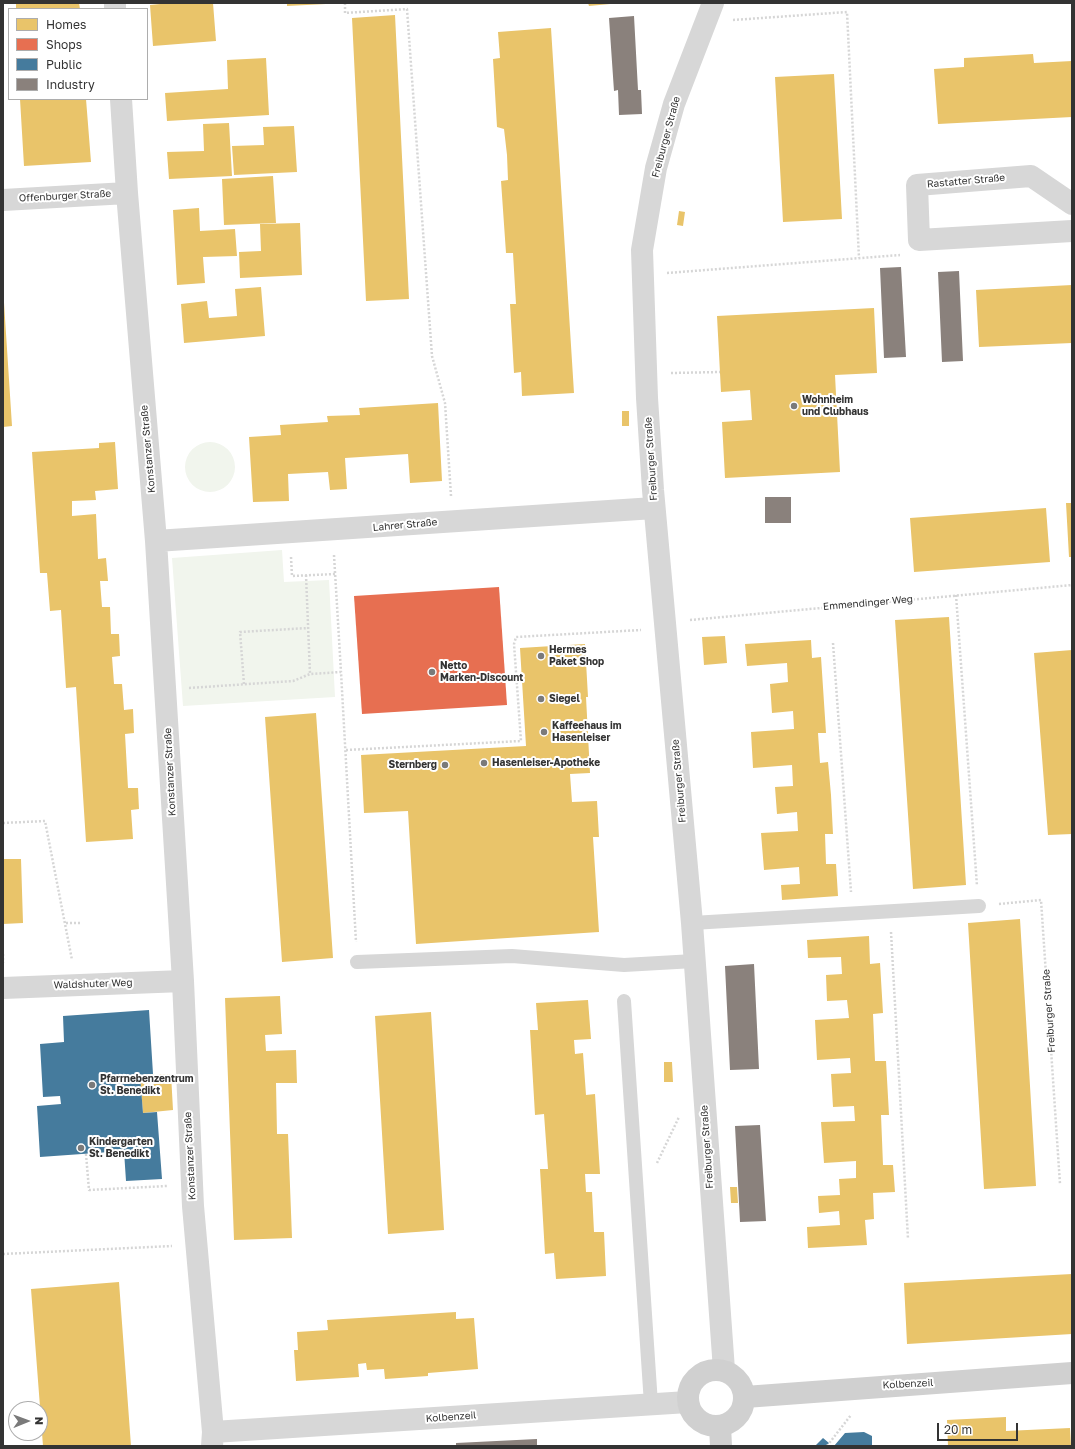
<!DOCTYPE html>
<html>
<head>
<meta charset="utf-8">
<style>
  body { margin:0 }
  #map { position:relative; width:1075px; height:1449px; overflow:hidden; background:#fff; font-family:"Golos Text",sans-serif }
  canvas { display:block }
  .frame { position:absolute; inset:0; border:4px solid #333; pointer-events:none }
  .legend { position:absolute; left:8px; top:8px; width:140px; height:92px; box-sizing:border-box; background:#fff; border:1px solid #adadad; margin:0; padding:5px 7px; list-style:none; font-size:12px; color:#333 }
  .legend li { display:flex; align-items:center; gap:8px; height:20px }
  .legend b { width:20px; border:1px solid #adadad }
  .north { position:absolute; left:8px; top:1401px; width:40px; height:40px; box-sizing:border-box; background:#fff; border:1px solid #adadad; border-radius:50%; rotate:89deg; font-size:11px; font-weight:700; line-height:16px; text-align:center; color:#333 }
  .north::after { content:''; display:block; margin:auto; width:14px; height:18px; background:#7a7a7a; clip-path:polygon(50% 0,100% 100%,50% 72%,0 100%) }
  .scale { position:absolute; left:937px; top:1423px; width:81px; height:18px; box-sizing:border-box; border:2px solid #333; border-top:0; padding-left:5px; font-size:12px; line-height:14px; white-space:nowrap; color:#333; -webkit-text-stroke:3px #fff; paint-order:stroke }
</style>
</head>
<body>
<div id="map">
<canvas width="1075" height="1449"></canvas>
<div class="frame"></div>
<ul class="legend">
<li><b style="height:11px;background:#e9c46a"></b>Homes</li>
<li><b style="height:11px;background:#e76f51"></b>Shops</li>
<li><b style="height:11px;background:#457b9d"></b>Public</li>
<li><b style="height:11px;background:#8a817c"></b>Industry</li>
</ul>
<div class="north">N</div>
<div class="scale">20 m</div>
</div>
<script>
const context = document.querySelector('canvas').getContext('2d');
context.lineJoin = 'round';
function fill(path, color) {
  context.fillStyle = color;
  context.fill(path, 'evenodd');
}
function stroke(path, color, width, dash) {
  context.strokeStyle = color;
  context.lineWidth = width;
  context.lineCap = dash ? 'butt' : 'round';
  context.setLineDash(dash || []);
  context.stroke(path);
}
function write(font, color, halo, rows, align = 'center') {
  context.font = font + ' "Golos Text",sans-serif';
  context.lineWidth = 4;
  context.setLineDash([]);
  context.textBaseline = 'middle';
  context.strokeStyle = halo;
  context.fillStyle = color;
  for (const [text, x, y, turn = 0] of rows) {
    context.save();
    context.translate(x, y);
    context.rotate((+turn || 0) * Math.PI / 180);
    context.textAlign = isNaN(turn) ? turn : align;
    if (halo) context.strokeText(text, 0, 0);
    context.fillText(text, 0, 0);
    context.restore();
  }
}
fill(new Path2D(`
  M185 467a25 25 0 1 1 50 0a25 25 0 1 1-50 0Z
  M282 550 284 582 329 580 335 697 183 706 172 558Z`), '#f1f5ed');
fill(new Path2D(`
  M16 3H79L80 9H16Z
  M170 3H213L216 41 153 46 150 5Z
  M287 3H326V4L287 6Z
  M588 3H610V4L589 6Z
  M395 15 409 299 366 301 352 18Z
  M551 28 574 393 522 396 521 372 514 373 510 304H516L513 253H506L501 181 508 180 507 155 504 129 497 127 493 59 500 58 498 32Z
  M1033 54 1034 63 1072 61V117L938 124 934 69 964 67V58Z
  M266 58 269 115 167 121 165 93 228 89 227 60Z
  M834 74 842 219 783 222 775 77Z
  M20 99H86L91 162 24 166Z
  M229 123 232 176 169 179 167 152 204 151 203 124Z
  M294 126 297 172 234 175 232 146 264 145 263 127Z
  M273 176 276 223 224 225 222 179Z
  M199 208 200 231 235 229 237 256 203 257 205 283 177 285 173 210Z
  M679 211 685 212 683 226 677 225Z
  M300 223 302 275 240 278 239 252 261 251 260 224Z
  M1072 285V343L979 347 976 290Z
  M3 287 12 426 3 427Z
  M261 287 265 336 184 343 181 304 207 301 209 318 237 316 235 289Z
  M874 308 877 373 835 375 840 472 725 478 722 422 752 420 750 390 721 392 717 316Z
  M438 403 442 481 410 483 408 454 345 458 347 489 330 490 328 472 288 474 289 501 253 502 249 437 281 435 280 425 328 422 327 416 360 415 359 408Z
  M622 411H629V426H622Z
  M115 442 118 489 95 491 96 500 72 501V516L96 514 98 559 106 558 108 581H100L102 607H110L111 634H119L120 656 112 657 114 684H122L124 710 133 709 134 733 125 734 128 788H138L139 809 131 810 133 839 86 842 76 687 66 688 61 610 50 611 47 573H40L32 452 99 448V443Z
  M1066 503H1072V557H1069Z
  M1046 508 1050 562 914 572 910 518Z
  M949 617 966 885 913 889 895 620Z
  M725 636 727 663 704 665 702 637Z
  M811 640 812 658 821 657 826 733H818L820 763 828 762 831 795 833 834H825L826 864H836L838 896 782 900 781 885 800 884 799 867 764 870 761 833 798 831 797 812 777 814 775 787 793 786 792 765 753 768 751 732 794 729 793 711 772 713 770 684 788 682 787 663 747 666 745 644Z
  M585 644 588 697H586L590 773 570 774 572 802 597 801 599 837H593L599 932 416 944 408 811 364 813 361 755 526 746 520 648Z
  M1072 650V834L1048 835 1034 653Z
  M316 713 333 958 282 962 265 717Z
  M3 859H21L23 923 3 924Z
  M1020 919 1036 1186 984 1189 968 923Z
  M869 936 870 964 880 963 883 1013 873 1014 875 1061H886L889 1115H881L883 1165H893L895 1192 873 1193 874 1219 865 1220 867 1245 808 1248 807 1227 840 1225 839 1211 819 1213 818 1196 840 1195 839 1179 856 1178V1161L824 1163 821 1122 855 1121 854 1106 833 1107 831 1074 851 1073 850 1058 817 1060 815 1020 849 1018 847 1000 827 1001 826 975 842 974 841 957 808 958 807 940Z
  M280 996 282 1034 265 1035 266 1051 296 1050 297 1083H276L277 1134H288L292 1238 234 1240 225 998Z
  M588 1000 591 1039 574 1040 575 1054 583 1053 586 1095 595 1094 600 1174H585L586 1192H592L594 1232H604L606 1276 556 1279 554 1253 545 1254 540 1169H548L544 1114 535 1115 530 1030H538L536 1003Z
  M431 1012 444 1230 388 1234 375 1016Z
  M664 1062H672L673 1082H664Z
  M153 1074H171L173 1110 143 1113 140 1075Z
  M730 1187H737L738 1203H731Z
  M1072 1274V1334L907 1344 904 1283Z
  M119 1282 131 1446H43L31 1289Z
  M456 1312V1319L474 1318 478 1369 428 1373V1376L385 1379 384 1369 367 1370 366 1363 358 1364 359 1377 296 1381 294 1350H298L297 1332 328 1330 327 1320Z
  M1006 1417V1431L1070 1428 1071 1446H948L947 1420Z`), '#e9c46a');
fill(new Path2D(`
  M499 587 507 705 362 714 354 596Z`), '#e76f51');
fill(new Path2D(`
  M149 1010 153 1074 140 1075 143 1113 157 1112 162 1179 126 1181 124 1151 40 1157 37 1106 61 1104 60 1096 43 1097 40 1044 64 1042 63 1016Z
  M864 1432 872 1436V1446H834L845 1433Z
  M823 1438 829 1443 826 1446H815Z`), '#457b9d');
fill(new Path2D(`
  M634 16 638 90H641L642 114 619 115 618 90 614 91 609 18Z
  M901 267 906 357 884 358 880 268Z
  M959 271 963 361 942 362 938 272Z
  M765 497H791V523H765Z
  M754 964 759 1069 730 1070 725 966Z
  M760 1125 766 1221 740 1222 735 1126Z
  M537 1439V1446H456V1443Z`), '#8a817c');
stroke(new Path2D(`
  M345 3V13L407 9 432 356 445 403 451 496
  M733 20 847 12 859 258
  M667 273 900 255
  M671 373 720 372
  M334 555 341 672
  M291 557 292 576 335 574
  M306 575 310 674
  M956 595 977 886
  M690 620 1072 585
  M833 643 851 892
  M244 684 240 632 308 628
  M189 688 293 681 310 674 341 672 356 942
  M346 750 521 741 514 644 516 637 641 630
  M3 823 45 821 72 960
  M999 904 1041 900 1060 1184
  M66 923H80
  M891 932 908 1239
  M3 954V963
  M86 1154 89 1190 167 1186
  M657 1163 679 1117
  M3 1254 172 1246
  M827 1446 851 1415`), '#d6d6d6', 2.5, [2, 2]);
stroke(new Path2D(`
  M692 923 979 906
  M357 962 512 956 624 965 694 961
  M624 1001 651 1404`), '#d7d7d7', 14);
stroke(new Path2D(`
  M115 3V9
  M713 3 674 104 656 168 642 250 647 398 653 490 692 923 724 1370
  M121 99 127 193 156 541 183 981 193 1206 213 1432 212 1446
  M3 200 127 193
  M1072 204 1031 176 917 185 919 240 1072 231
  M156 541 654 508
  M3 988 183 981
  M213 1432 688 1402`), '#d7d7d7', 22);
stroke(new Path2D(`
  M688 1398a28 28 0 1 1 56 0a28 28 0 1 1-56 0Z
  M745 1397 1072 1373
  M720 1426 721 1446`), '#d0d0d0', 22);
for (const [x, y, r, color] of [
  [794,406,4,"#7a7a7a"],
  [541,656,4,"#7a7a7a"],
  [432,672,4,"#7a7a7a"],
  [541,699,4,"#7a7a7a"],
  [544,732,4,"#7a7a7a"],
  [484,763,4,"#7a7a7a"],
  [445,765,4,"#7a7a7a"],
  [92,1085,4,"#7a7a7a"],
  [81,1148,4,"#7a7a7a"]
]) {
  const dot = new Path2D();
  dot.arc(x, y, r, 0, 2 * Math.PI);
  context.fillStyle = color;
  context.fill(dot);
  stroke(dot, '#fff', 1.5);
}
write('10px', '#333', '#fff', [
  ["Freiburger Straße",666,137,-75],
  ["Rastatter Straße",966,181,-5],
  ["Offenburger Straße",65,196,-3],
  ["Konstanzer Straße",148,449,-95],
  ["Freiburger Straße",651,459,-94],
  ["Lahrer Straße",405,525,-5],
  ["Emmendinger Weg",868,603,-5],
  ["Konstanzer Straße",170,772,-93],
  ["Freiburger Straße",679,781,-95],
  ["Waldshuter Weg",93,984,-2],
  ["Freiburger Straße",1049,1011,-94],
  ["Freiburger Straße",707,1147,-94],
  ["Konstanzer Straße",190,1156,-93],
  ["Kolbenzeil",908,1384,-3],
  ["Kolbenzeil",451,1417,-4]
]);
write('bold 10px', '#333', '#fff', [
  ["Wohnheim",802,400],
  ["und Clubhaus",802,412],
  ["Hermes",549,650],
  ["Paket Shop",549,662],
  ["Netto",440,666],
  ["Marken-Discount",440,678],
  ["Siegel",549,699],
  ["Kaffeehaus im",552,726],
  ["Hasenleiser",552,738],
  ["Hasenleiser-Apotheke",492,763],
  ["Sternberg",437,765,"right"],
  ["Pfarrnebenzentrum",100,1079],
  ["St. Benedikt",100,1091],
  ["Kindergarten",89,1142],
  ["St. Benedikt",89,1154]
], 'left');
</script>
</body>
</html>
